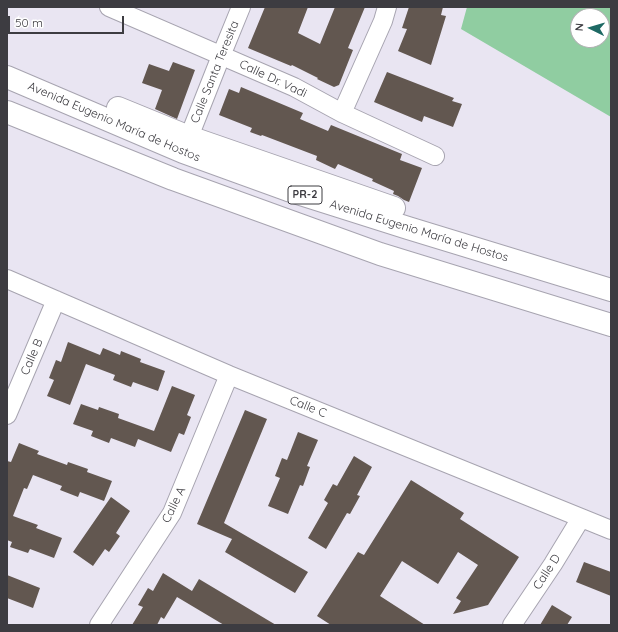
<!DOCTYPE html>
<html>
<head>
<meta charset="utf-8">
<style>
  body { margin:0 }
  #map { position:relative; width:618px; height:632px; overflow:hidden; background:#e9e5f2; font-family:Quicksand,sans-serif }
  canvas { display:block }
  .frame { position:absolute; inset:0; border:8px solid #3d3c41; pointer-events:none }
  .north { position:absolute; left:570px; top:8px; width:40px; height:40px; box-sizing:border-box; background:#fff; border:1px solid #b1b1b3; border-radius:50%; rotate:275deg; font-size:11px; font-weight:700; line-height:16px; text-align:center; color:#3d3c41 }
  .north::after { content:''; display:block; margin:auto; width:14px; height:18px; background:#1e6964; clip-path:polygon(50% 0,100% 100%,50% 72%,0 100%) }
  .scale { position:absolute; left:8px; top:16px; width:116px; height:18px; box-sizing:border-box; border:2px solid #3d3c41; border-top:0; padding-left:5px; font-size:12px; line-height:14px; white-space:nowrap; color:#3d3c41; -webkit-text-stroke:3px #fff; paint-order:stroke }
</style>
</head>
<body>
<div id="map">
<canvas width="618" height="632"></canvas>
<div class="frame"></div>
<div class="north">N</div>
<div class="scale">50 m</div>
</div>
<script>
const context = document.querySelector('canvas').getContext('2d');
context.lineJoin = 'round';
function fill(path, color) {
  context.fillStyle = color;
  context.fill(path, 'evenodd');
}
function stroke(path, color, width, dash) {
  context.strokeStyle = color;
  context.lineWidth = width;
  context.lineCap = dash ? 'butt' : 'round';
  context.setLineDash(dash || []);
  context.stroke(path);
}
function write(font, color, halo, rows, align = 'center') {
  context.font = font + ' Quicksand,sans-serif';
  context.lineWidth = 4;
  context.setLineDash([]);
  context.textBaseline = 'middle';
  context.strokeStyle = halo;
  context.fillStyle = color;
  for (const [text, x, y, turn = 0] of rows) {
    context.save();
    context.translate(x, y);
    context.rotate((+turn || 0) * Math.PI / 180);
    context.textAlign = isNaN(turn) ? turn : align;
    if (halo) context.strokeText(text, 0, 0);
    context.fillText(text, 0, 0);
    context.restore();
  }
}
fill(new Path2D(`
  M467 7H611V117L461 29ZM578 16H602V40H578Z`), '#90cda1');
fill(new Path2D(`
  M265 7H308L298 33 320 44 335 7H365L348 48 353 50 339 85 334 87 317 79 318 78 292 65 291 66 248 48Z
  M409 7H443L441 15 446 16 431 65 398 51 407 29 402 28Z
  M173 62 195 70 177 119 155 109 162 90 142 83 149 64 169 71Z
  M387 72 454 98 452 101 462 104 453 127 424 116 422 122 374 102Z
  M241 87 303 113 300 119 328 131 331 125 402 154 400 160 422 168 409 202 404 200 398 196 393 194 394 191 372 181 373 179 338 164 335 169 316 160 317 156 262 135 261 136 250 132 252 128 219 115 229 89 239 93Z
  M68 342 100 355 103 348 120 355 121 351 141 359 140 362 165 371 158 391 133 382 131 387 113 380 115 375 86 364 70 405 47 396 54 380 49 378 56 360 61 362Z
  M172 386 195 395 187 415 191 417 184 435 179 433 171 452 138 439 135 447 111 438 109 443 91 436 93 431 73 424 81 404 98 410 99 407 119 414 118 418 154 431Z
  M245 410 267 419 224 523 308 572 295 593 225 552 232 539 197 524Z
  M298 432 318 440 307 466 310 467 303 486 300 485 288 514 268 506 280 478 275 476 282 458 287 460Z
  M19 443 39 451 37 454 67 465 68 462 88 469 87 472 112 481 104 501 80 492 78 497 60 490 62 486 33 475 27 489 24 488 13 516 38 525 36 528 62 538 54 558 30 549 28 553 10 547 12 542 7 540V461L11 462Z
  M354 456 372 467 357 495 360 496 350 514 347 513 326 549 308 538 328 503 324 500 333 484 337 486Z
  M411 480 464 513 460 519 519 557 488 605 453 614 461 601 456 598 478 565 458 552 438 584 402 561 380 596 425 625H331L317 616 358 552 364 555Z
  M111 497 130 511 116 533 120 536 109 552 105 549 93 566 73 552Z
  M584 562 611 572V596L576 582Z
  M163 573 192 591 199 579 276 625H224L177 597 164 619 161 617 157 625H132L143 607 138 605 148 588 153 591Z
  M7 575 40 588 33 608 7 598Z
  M552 605 572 617 567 625H540Z`), '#625750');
const minor = new Path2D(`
  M109 7 294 87 342 113 435 156
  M342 113 383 21 387 7
  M189 137 221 56 241 7
  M7 279 229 375 611 530
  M7 415 56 300
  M99 625 172 513 229 375
  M512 625 553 564 581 518`);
const trunk = new Path2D(`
  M7 77 183 152 288 190 408 228 611 290
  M118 108 189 137 394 208
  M7 112 173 179 380 254 611 325`);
stroke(minor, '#a7a4b0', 20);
stroke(trunk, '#a7a4b0', 24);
stroke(minor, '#fff', 18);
stroke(trunk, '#fff', 22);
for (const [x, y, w] of [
  [305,195,34]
]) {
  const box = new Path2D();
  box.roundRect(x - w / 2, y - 9, w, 18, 3);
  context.fillStyle = '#fff';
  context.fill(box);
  stroke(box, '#3d3c41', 1);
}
write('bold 11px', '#3d3c41', null, [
  ["PR-2",305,195]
]);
write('12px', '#3d3c41', '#fff', [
  ["Calle Santa Teresita",215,72,-68],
  ["Calle Dr. Vadi",273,79,25],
  ["Avenida Eugenio María de Hostos",114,122,23],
  ["Avenida Eugenio María de Hostos",419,231,17],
  ["Calle B",32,357,-67],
  ["Calle C",308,407,22],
  ["Calle A",174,505,-64],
  ["Calle D",547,572,-57]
]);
</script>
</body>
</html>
